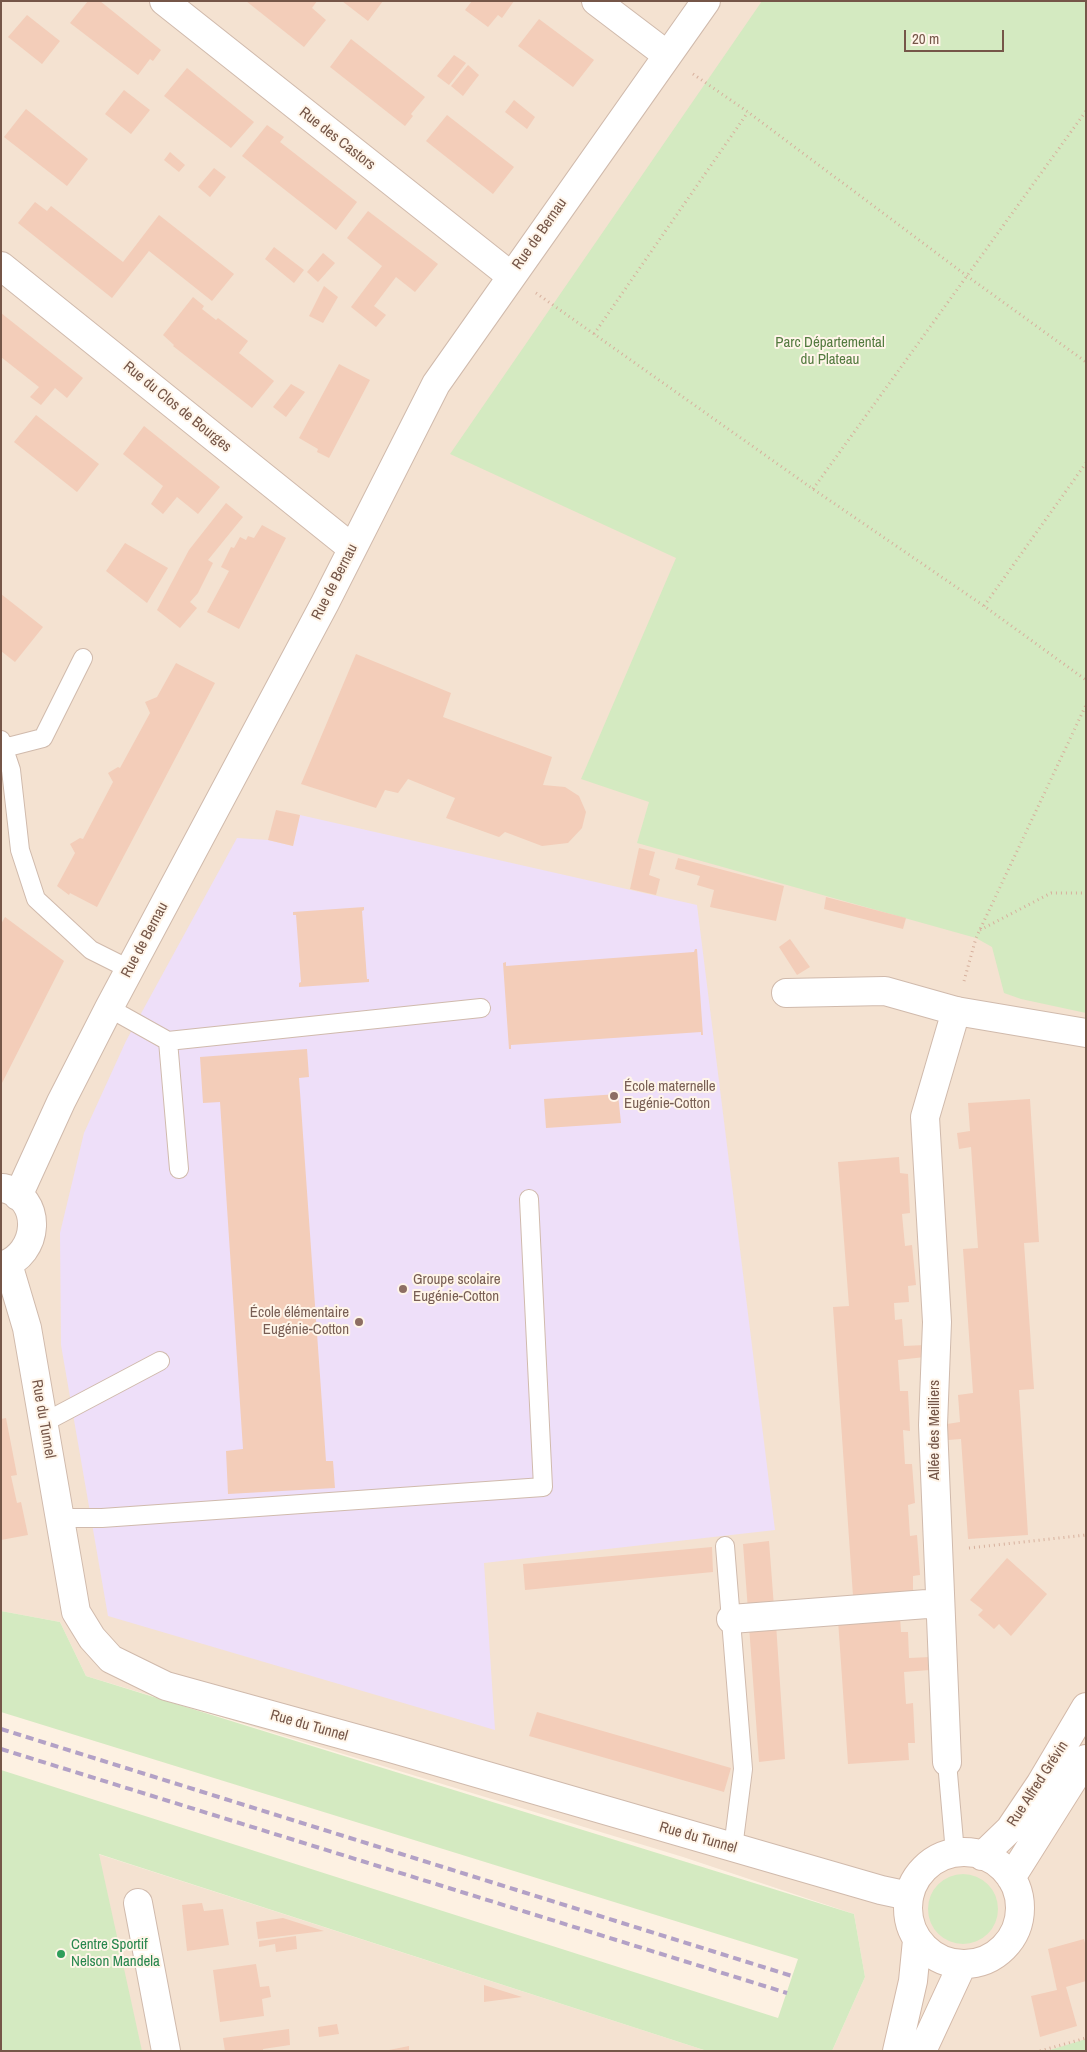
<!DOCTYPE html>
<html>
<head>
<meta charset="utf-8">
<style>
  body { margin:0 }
  #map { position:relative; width:1087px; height:2052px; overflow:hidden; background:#fdf1e2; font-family:"Archivo Narrow",sans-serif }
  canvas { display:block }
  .frame { position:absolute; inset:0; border:2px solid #755648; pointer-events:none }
  .scale { position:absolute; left:904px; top:30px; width:100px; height:22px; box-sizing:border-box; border:2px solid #755648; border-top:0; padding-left:6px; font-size:15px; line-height:18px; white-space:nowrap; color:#755648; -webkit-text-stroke:4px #fff5e9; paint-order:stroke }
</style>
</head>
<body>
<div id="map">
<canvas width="1087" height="2052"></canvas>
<div class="frame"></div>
<div class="scale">20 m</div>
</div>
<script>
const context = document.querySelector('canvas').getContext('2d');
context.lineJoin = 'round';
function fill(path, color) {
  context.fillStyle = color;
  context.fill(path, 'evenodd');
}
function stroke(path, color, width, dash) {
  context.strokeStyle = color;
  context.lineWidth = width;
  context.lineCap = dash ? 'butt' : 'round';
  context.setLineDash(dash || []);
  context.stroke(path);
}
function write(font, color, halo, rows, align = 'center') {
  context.font = font + ' "Archivo Narrow",sans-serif';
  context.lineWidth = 4;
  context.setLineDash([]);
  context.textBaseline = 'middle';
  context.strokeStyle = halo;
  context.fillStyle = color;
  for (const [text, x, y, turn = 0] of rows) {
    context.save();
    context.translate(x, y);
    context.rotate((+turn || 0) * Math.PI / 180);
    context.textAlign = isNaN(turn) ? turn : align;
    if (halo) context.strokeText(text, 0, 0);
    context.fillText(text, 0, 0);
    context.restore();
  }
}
fill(new Path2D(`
  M1 1H1086V2051H832L865 1977 854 1914 683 1857 86 1676 60 1622 1 1611Z
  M98 1854 707 2051H1V1856Z`), '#f4e2d1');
fill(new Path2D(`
  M300 815 697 905 775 1530 484 1563 495 1730 108 1616 61 1345 60 1233 84 1133 126 1041 237 838 268 840 293 846Z`), '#eedff9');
fill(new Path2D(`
  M762 1H1086V1013L1021 999 1004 993 992 947 976 938 637 843 649 802 581 779 676 558 450 454Z
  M1 1611 60 1622 86 1676 854 1914 865 1977 832 2051H707L99 1854 142 2051H1V1770L778 2018 798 1959 1 1712Z
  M928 1909a35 35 0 1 1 70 0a35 35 0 1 1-70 0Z
  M1086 2039V2051H1047Z`), '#d4eac1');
fill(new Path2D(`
  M88 1H100L161 50 153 61 150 59 138 75 70 23Z
  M246 1H317L312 8 326 20 304 47Z
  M342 1H383L368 21Z
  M472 1H514L502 18 498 15 488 27 465 10Z
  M27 15 60 41 42 64 8 37Z
  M539 19 594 60 573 87 518 46Z
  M351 39 425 97 411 114 413 116 405 126 330 67Z
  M454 55 466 63 449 85 437 76Z
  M468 65 479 75 463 96 451 86Z
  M187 68 254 122 231 148 164 96Z
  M124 90 150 110 131 134 105 114Z
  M514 100 535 117 527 129 505 112Z
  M26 109 88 159 67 186 4 137Z
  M447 115 514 167 493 194 426 141Z
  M267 125 284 137 280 142 357 202 336 230 242 156Z
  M170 152 185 165 179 172 164 160Z
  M214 168 226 177 210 197 198 187Z
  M35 202 47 211 51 206 123 262 159 215 234 274 212 301 149 251 112 298 18 223Z
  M368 211 438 264 415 292 396 277 374 306 386 315 376 327 351 307 382 266 347 238Z
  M274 247 304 270 294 283 265 259Z
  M323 253 335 263 318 282 307 272Z
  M324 286 338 297 323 323 309 316Z
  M193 297 204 306 202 309 216 320 218 318 248 341 239 353 274 381 252 408 173 346 174 345 163 335Z
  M1 313 83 378 67 398 55 388 41 405 30 397 39 387 1 357Z
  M339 364 370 380 329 458 317 452 318 449 299 438Z
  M291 384 305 392 286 417 273 407Z
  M36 415 99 464 77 492 14 442Z
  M144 426 220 487 198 514 177 497 163 514 151 504 163 486 123 454Z
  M226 503 243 517 208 560 213 563 198 593 190 602 197 608 180 628 157 610 189 550Z
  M262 525 286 538 239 629 207 612 229 571 221 567 231 547 234 548 240 537 246 540 248 536 254 538Z
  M125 543 168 568 147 603 106 571Z
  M1 594 43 627 15 662 1 651Z
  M356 654 451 693 443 717 552 757 543 785 565 787 579 796 586 812 582 828 568 843 542 846 505 832 499 837 446 818 455 798 408 779 398 793 385 790 376 808 301 784Z
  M176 663 215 683 97 907 70 893 69 895 57 886 75 853 70 844 80 838 83 839 113 782 108 773 118 767 120 768 150 713 145 702 157 697Z
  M276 810 300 815 293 846 268 840Z
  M639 848 655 852 649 875 660 879 656 895 630 889Z
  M678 858 784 886 776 921 710 907 714 890 697 885 700 876 675 869Z
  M826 897 906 918 903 929 824 909Z
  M364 907V910L362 911 367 979H369V982L299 987V983L301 982 296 915H293V912Z
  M5 917 64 961 1 1085V924Z
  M790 939 810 967 797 975 779 947Z
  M695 949H697L703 1035H701V1032L511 1045V1049H509L503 963 506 962V966L694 952Z
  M307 1049 309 1077 299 1078 326 1461H333L335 1488 228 1494 226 1451 243 1449 220 1102 203 1103 200 1057Z
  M618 1094 621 1123 546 1128 544 1099Z
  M1030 1099 1039 1242 1024 1243 1034 1389 1019 1390 1028 1535 968 1539 961 1439 948 1440 947 1424 960 1422 958 1395 973 1393 963 1249 978 1248 971 1147 959 1149 957 1133 970 1131 968 1103Z
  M899 1157 900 1173 908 1174 910 1213 902 1214 905 1246 912 1245 916 1285 908 1286 909 1302 894 1303 895 1320 902 1319 904 1346 925 1345V1357L898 1360 900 1391H908L910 1431 903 1430 905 1464H912L915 1503 908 1505 910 1536 917 1535 920 1575 913 1576V1592L853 1596 833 1307 849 1306 838 1162Z
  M6 1418 17 1475 11 1476 17 1503 21 1502 28 1535 1 1540V1419Z
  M769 1541 774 1607 748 1610 743 1544Z
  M712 1547 713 1572 525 1590 523 1564Z
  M1007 1558 1047 1594 1011 1636 999 1624 994 1629 978 1615 983 1610 970 1600Z
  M900 1616 901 1632H908L909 1658 930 1657V1670L904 1672 906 1704 913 1703 915 1743H908L909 1760 848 1764 838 1620Z
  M776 1624 785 1759 759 1762 749 1626Z
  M537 1712 731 1768 724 1792 529 1736Z
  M202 1903 204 1911 223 1909 229 1945 187 1951 182 1905Z
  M283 1918 324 1931 258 1939 256 1922Z
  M296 1936 297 1949 276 1952 275 1944 259 1947V1941Z
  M1084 1939 1086 1947V1981L1066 1987 1077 2026 1040 2037 1031 1996 1057 1990 1048 1949Z
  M256 1964 260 1987 269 1986 271 1997 262 1999 264 2016 220 2022 213 1970Z
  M484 1985 522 1997 484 2002Z
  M337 2024 339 2034 319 2037 318 2027Z
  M289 2029 290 2045 263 2049V2051H225L223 2038Z
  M409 2046V2051H389V2050Z`), '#f3cdb9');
const service = new Path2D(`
  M1 740 11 770 20 850 36 899 91 950 129 969
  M4 748 43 738 83 658
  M109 1008 168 1041 481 1008
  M168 1041 179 1169
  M43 1423 160 1361
  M60 1518H102L543 1487 529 1199
  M725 1546 743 1769 733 1848
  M947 1762 955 1853`);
const pedestrian = new Path2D(`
  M731 1619 940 1603
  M947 1762 933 1425 937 1322 925 1117 956 1011`);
const minor = new Path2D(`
  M164 1 511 276
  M596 1 667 55
  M1 266 352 548
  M786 993 885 991 956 1011 1086 1033
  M138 1903 166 2051`);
const tertiary = new Path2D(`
  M18 1196 61 1102 109 1008 325 603 436 384 706 1
  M8 1264 27 1328 76 1612 92 1638 111 1659 166 1686 394 1749 881 1890 909 1896
  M1 1266C40 1255 44 1197 3 1188`);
const secondary = new Path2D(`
  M908 1908a56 56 0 1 1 112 0a56 56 0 1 1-112 0Z
  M982 1856 1010 1829 1041 1783 1086 1707
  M1011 1878 1086 1759
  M897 2051 913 1981 917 1940
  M922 2051 962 1965`);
stroke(service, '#d0baac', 20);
stroke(pedestrian, '#d0baac', 30);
stroke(minor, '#d0baac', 30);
stroke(tertiary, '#d0baac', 30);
stroke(secondary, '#d3b9a9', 30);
stroke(new Path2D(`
  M693 74 748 112 967 276 1086 362
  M536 293 813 489 984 606 1086 680
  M594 334 748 112
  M813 489 1086 111
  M984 606 1086 463
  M980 930 1051 893H1086
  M964 981 976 938 1086 705
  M969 1548 1086 1535
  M1040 2051 1086 2038`), '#d7b09d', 3, [1, 4]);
stroke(service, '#fff', 18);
stroke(pedestrian, '#fff', 28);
stroke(minor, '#fff', 28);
stroke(tertiary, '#fff', 28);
stroke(secondary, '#fff', 28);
stroke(new Path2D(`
  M1 1729 792 1976
  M1 1749 787 1993`), '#b3a1c6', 4, [8, 5]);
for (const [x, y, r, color] of [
  [614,1096,5,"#8d6e63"],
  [403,1289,5,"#8d6e63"],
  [359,1322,5,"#8d6e63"],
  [61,1954,5,"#2e9e5b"]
]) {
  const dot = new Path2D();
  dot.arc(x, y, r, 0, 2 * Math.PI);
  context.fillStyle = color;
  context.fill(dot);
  stroke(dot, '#fff5e9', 2);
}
write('15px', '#755648', '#fff5e9', [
  ["Rue des Castors",337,139,38],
  ["Rue de Bernau",540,234,-55],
  ["Rue du Clos de Bourges",177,407,39],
  ["Rue de Bernau",335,582,-63],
  ["Rue de Bernau",145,940,-62],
  ["Rue du Tunnel",43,1419,80],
  ["Allée des Meilliers",935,1430,-90],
  ["Rue du Tunnel",309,1726,16],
  ["Rue Alfred Grévin",1038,1784,-57],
  ["Rue du Tunnel",698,1838,16]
]);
write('15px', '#547b40', '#fff5e9', [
  ["Parc Départemental",830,343],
  ["du Plateau",830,360]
]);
write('15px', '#785e54', '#fff5e9', [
  ["École maternelle",624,1087],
  ["Eugénie-Cotton",624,1104],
  ["Groupe scolaire",413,1280],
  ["Eugénie-Cotton",413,1297],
  ["École élémentaire",349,1313,"right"],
  ["Eugénie-Cotton",349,1330,"right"]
], 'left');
write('15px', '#27864d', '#fff5e9', [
  ["Centre Sportif",71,1945],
  ["Nelson Mandela",71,1962]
], 'left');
</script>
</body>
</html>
